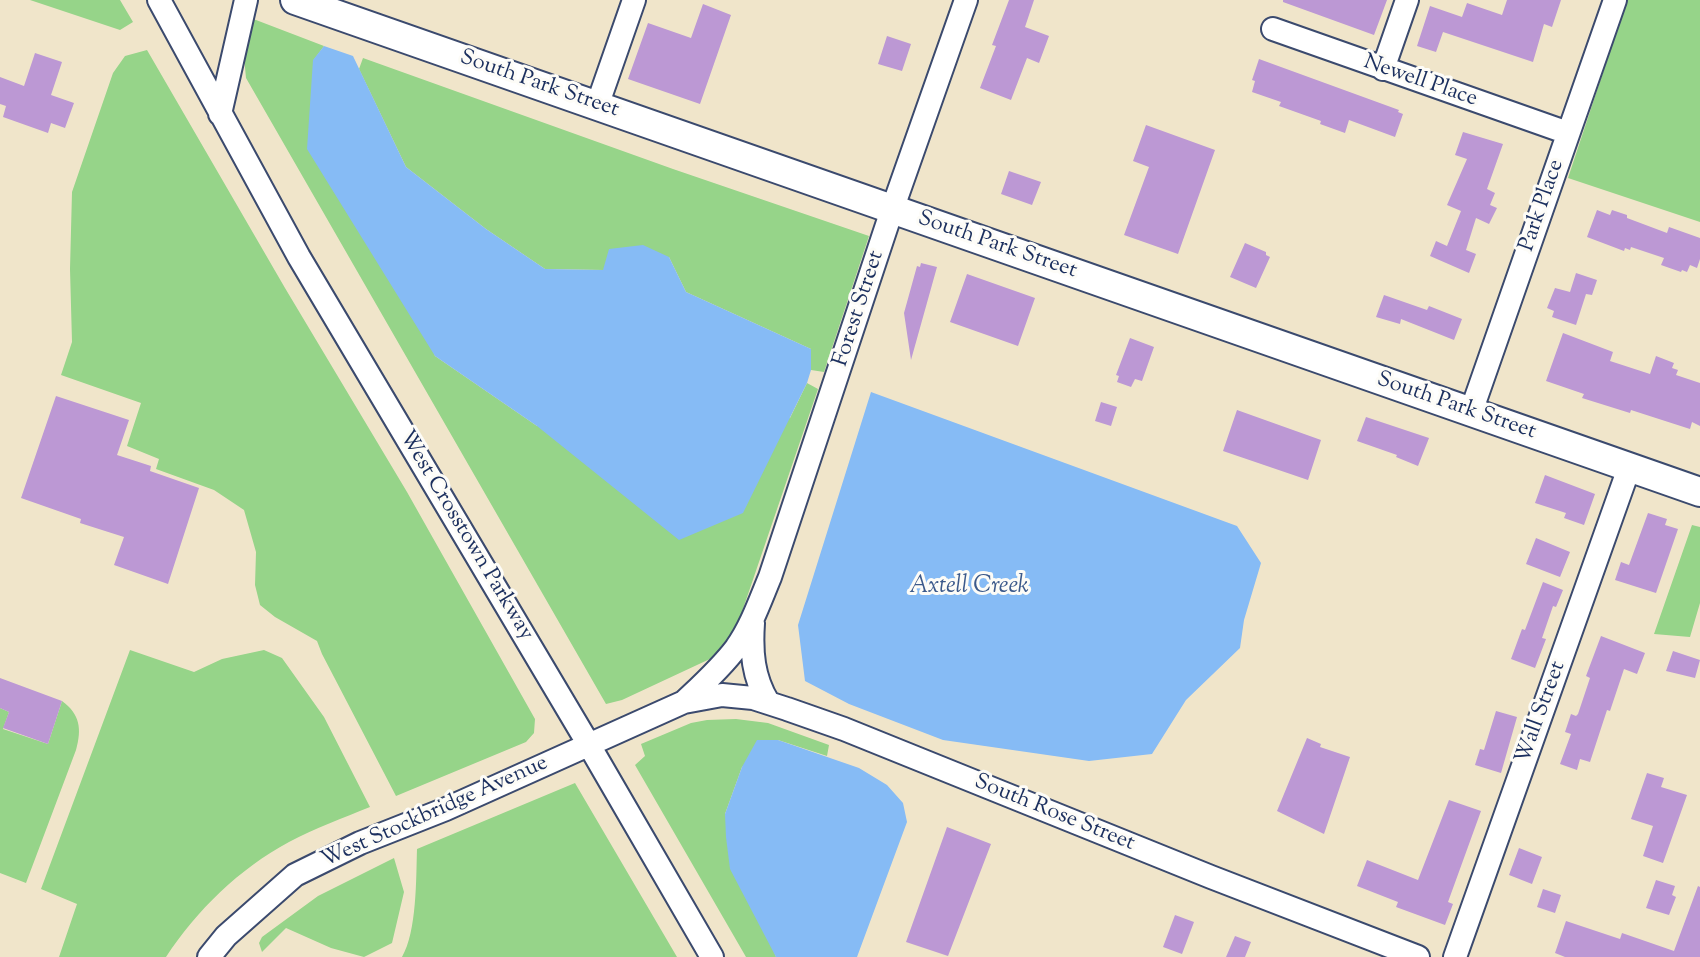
<!DOCTYPE html>
<html>
<head>
<meta charset="utf-8">
<style>
  body { margin:0 }
  canvas { display:block; background:#f0e5ca }
</style>
</head>
<body>
<canvas width="1700" height="957"></canvas>
<script>
const context = document.querySelector('canvas').getContext('2d');
context.lineJoin = 'round';
function fill(path, color) {
  context.fillStyle = color;
  context.fill(path, 'evenodd');
}
function stroke(path, color, width, dash) {
  context.strokeStyle = color;
  context.lineWidth = width;
  context.lineCap = dash ? 'butt' : 'round';
  context.setLineDash(dash || []);
  context.stroke(path);
}
function write(font, color, halo, rows, align = 'center') {
  context.font = font + ' "Sorts Mill Goudy",serif';
  context.lineWidth = 6;
  context.setLineDash([]);
  context.textBaseline = 'middle';
  context.strokeStyle = halo;
  context.fillStyle = color;
  for (const [text, x, y, turn = 0] of rows) {
    context.save();
    context.translate(x, y);
    context.rotate((+turn || 0) * Math.PI / 180);
    context.textAlign = isNaN(turn) ? turn : align;
    if (halo) context.strokeText(text, 0, 0);
    context.fillText(text, 0, 0);
    context.restore();
  }
}
fill(new Path2D(`
  M30 0H120L133 22 120 30Z
  M1627 0H1700V222L1568 178Z
  M251 19 256 20 324 46 313 61 435 356 537 426 790 418 807 383 818 389 731 644 716 663 712 658 622 700 606 704 246 78 244 57Z
  M147 50 285 288 407 492 535 719 534 733 526 742 396 796 322 654 317 641 275 617 260 605 255 585 256 552 244 510 214 490 156 469 159 459 127 446 141 403 61 375 72 342 70 269 72 192 113 73 125 56Z
  M363 58 673 169 869 236 824 372 811 370V349L686 292 669 257 604 270 545 269 486 229 406 167 359 69Z
  M1692 525 1700 527V603L1690 637 1654 634Z
  M130 650 194 672 222 659 264 650 282 658 324 717 370 807C343 818 315 828 289 842 239 869 197 910 166 957H59L77 904 41 889Z
  M62 701C80 714 82 729 76 750L26 883 0 873V708L9 712 3 729 48 744Z
  M736 719 768 723 829 745 827 756 778 740 742 767 725 814 776 957H746L635 765 645 756 641 744 691 723 707 720Z
  M575 783 677 957H402C417 931 416 879 417 849Z
  M394 858 404 892 392 943 364 957 331 948 286 928 262 952 259 943 262 937 318 896Z`), '#96d489');
fill(new Path2D(`
  M324 46 353 56 406 167 486 229 545 269 603 270 609 249 643 245 669 257 686 292 811 349V370L807 383 743 513 679 540 537 426 435 356 307 149 313 60Z
  M871 392 1237 526 1261 563 1244 620 1240 648 1186 700 1152 754 1089 761 943 740 849 704 805 681 798 625Z
  M757 740H778L859 768 887 785 903 803 907 822 857 957H776L730 869 726 837 725 814 742 767Z`), '#86bbf5');
fill(new Path2D(`
  M1009 0H1034L1025 27 1049 36 1039 63 1027 58 1011 100 980 88 996 46 992 45Z
  M1283 0H1387L1374 35 1283 2Z
  M1507 0H1561L1552 27 1544 24 1533 62 1443 32 1436 52 1417 46 1430 6 1462 17 1467 3 1502 15Z
  M703 4 731 15 700 104 628 79 648 23 691 38Z
  M887 36 911 44 902 71 878 64Z
  M35 53 62 62 51 95 74 103 65 128 51 123 48 133 3 117 6 106 0 104V77L24 86Z
  M1259 59 1399 110 1398 112 1403 114 1395 137 1349 120 1345 133 1320 124 1321 121 1279 106 1281 102 1252 92 1255 81 1252 80Z
  M1146 125 1215 150 1178 254 1124 235 1149 167 1133 161Z
  M1463 132 1503 144 1487 189 1495 193 1490 205 1497 208 1489 224 1476 218 1466 250 1476 254 1469 273 1430 256 1436 241 1447 246 1461 211 1447 205 1467 159 1455 155Z
  M1009 171 1041 182 1032 205 1001 194Z
  M1597 210 1610 215 1612 210 1627 215V218L1667 233 1669 227 1700 238V259L1697 268 1690 265 1687 272 1682 270 1681 272 1661 265 1664 258 1631 247 1630 250 1625 248 1624 251 1587 237Z
  M1245 243 1266 252V255L1270 257 1256 288 1230 277Z
  M921 263 937 267 911 360 904 313 917 266 920 267Z
  M1576 273 1597 280 1592 295 1586 294 1576 325 1552 317 1554 311 1547 308 1555 288 1570 292Z
  M967 274 1035 298 1018 346 950 322Z
  M1384 295 1427 310 1429 306 1462 319 1454 340 1401 319 1400 324 1376 317Z
  M1563 333 1613 352 1610 361 1650 374 1656 356 1674 363 1672 368 1678 370 1676 375 1700 383V426L1692 422 1690 429 1631 410 1630 413 1582 398 1584 394 1546 381Z
  M1130 338 1154 347 1142 381 1135 379 1131 387 1117 382 1119 376 1116 375Z
  M56 396 129 420 117 455 151 466 150 471 199 488 168 584 114 565 124 537 80 523 81 519 21 498Z
  M1101 402 1117 407 1111 426 1095 421Z
  M1237 410 1321 440 1308 480 1223 451Z
  M1366 417 1429 438 1418 466 1396 457 1397 455 1357 441Z
  M1545 475 1595 494 1584 525 1564 518 1566 513 1535 503Z
  M1648 513 1667 519 1665 525 1678 529 1656 593 1615 580 1621 562 1629 565Z
  M1536 538 1570 552 1560 577 1526 564Z
  M1543 582 1563 590 1556 607 1553 606 1542 638 1546 639 1535 668 1511 659 1522 629 1525 630Z
  M1601 636 1645 653 1637 674 1624 669 1610 711 1607 710 1590 762 1580 759 1577 770 1560 764 1571 734 1565 732 1571 714 1576 716 1578 714 1590 678 1586 676Z
  M1673 651 1700 660 1695 678 1666 671Z
  M0 678 62 701 48 744 3 728 9 712 0 708Z
  M1496 711 1517 717 1501 773 1475 765 1480 749 1484 750Z
  M1307 738 1321 744 1320 747 1350 757 1324 834 1277 811Z
  M1647 773 1664 778 1661 787 1687 795 1663 863 1643 856 1653 826 1631 819Z
  M1449 800 1481 811 1448 902 1453 904 1445 925 1396 907 1398 902 1357 886 1367 860 1418 880Z
  M947 827 991 844 948 956 906 942Z
  M1519 848 1542 857 1532 884 1509 875Z
  M1656 880 1675 886 1672 895 1676 897 1669 915 1646 908Z
  M1698 886 1700 887V957H1565L1555 953 1566 921 1620 939 1622 933 1674 951Z
  M1543 889 1561 895 1555 913 1537 907Z
  M1175 915 1194 922 1182 954 1163 947Z
  M1235 936 1251 942 1245 957H1226Z`), '#bc98d4');
const minor = new Path2D(`
  M159 0 299 257 589 745 712 957
  M1273 29 1568 133
  M1383 69 1407 0
  M597 106 634 0
  M220 114 246 0
  M1471 412 1615 0
  M753 623C751 652 753 677 768 702
  M684 702C702 685 721 668 736 648 751 627 760 601 770 577L891 213 966 0
  M209 957 226 936 295 875 360 843 446 809 684 702 722 695 753 698 787 709 844 729 1211 877 1418 957
  M1455 957 1629 468`);
const major = new Path2D(`
  M295 0 1700 492`);
stroke(minor, '#3b4a6e', 26);
stroke(major, '#3b4a6e', 32);
stroke(minor, '#fff', 22);
stroke(major, '#fff', 28);
write('22px', '#1b2f5e', '#fdfcf7', [
  ["Newell Place",1420,82,19],
  ["South Park Street",539,85,19],
  ["Park Place",1543,206,-71],
  ["South Park Street",997,246,19],
  ["Forest Street",860,309,-72],
  ["South Park Street",1456,407,19],
  ["West Crosstown Parkway",465,536,59],
  ["Wall Street",1542,713,-70],
  ["West Stockbridge Avenue",435,813,-24],
  ["South Rose Street",1054,814,22]
]);
write('italic 24px', '#3b598b', '#fdfcf7', [
  ["Axtell Creek",969,588]
]);
</script>
</body>
</html>
